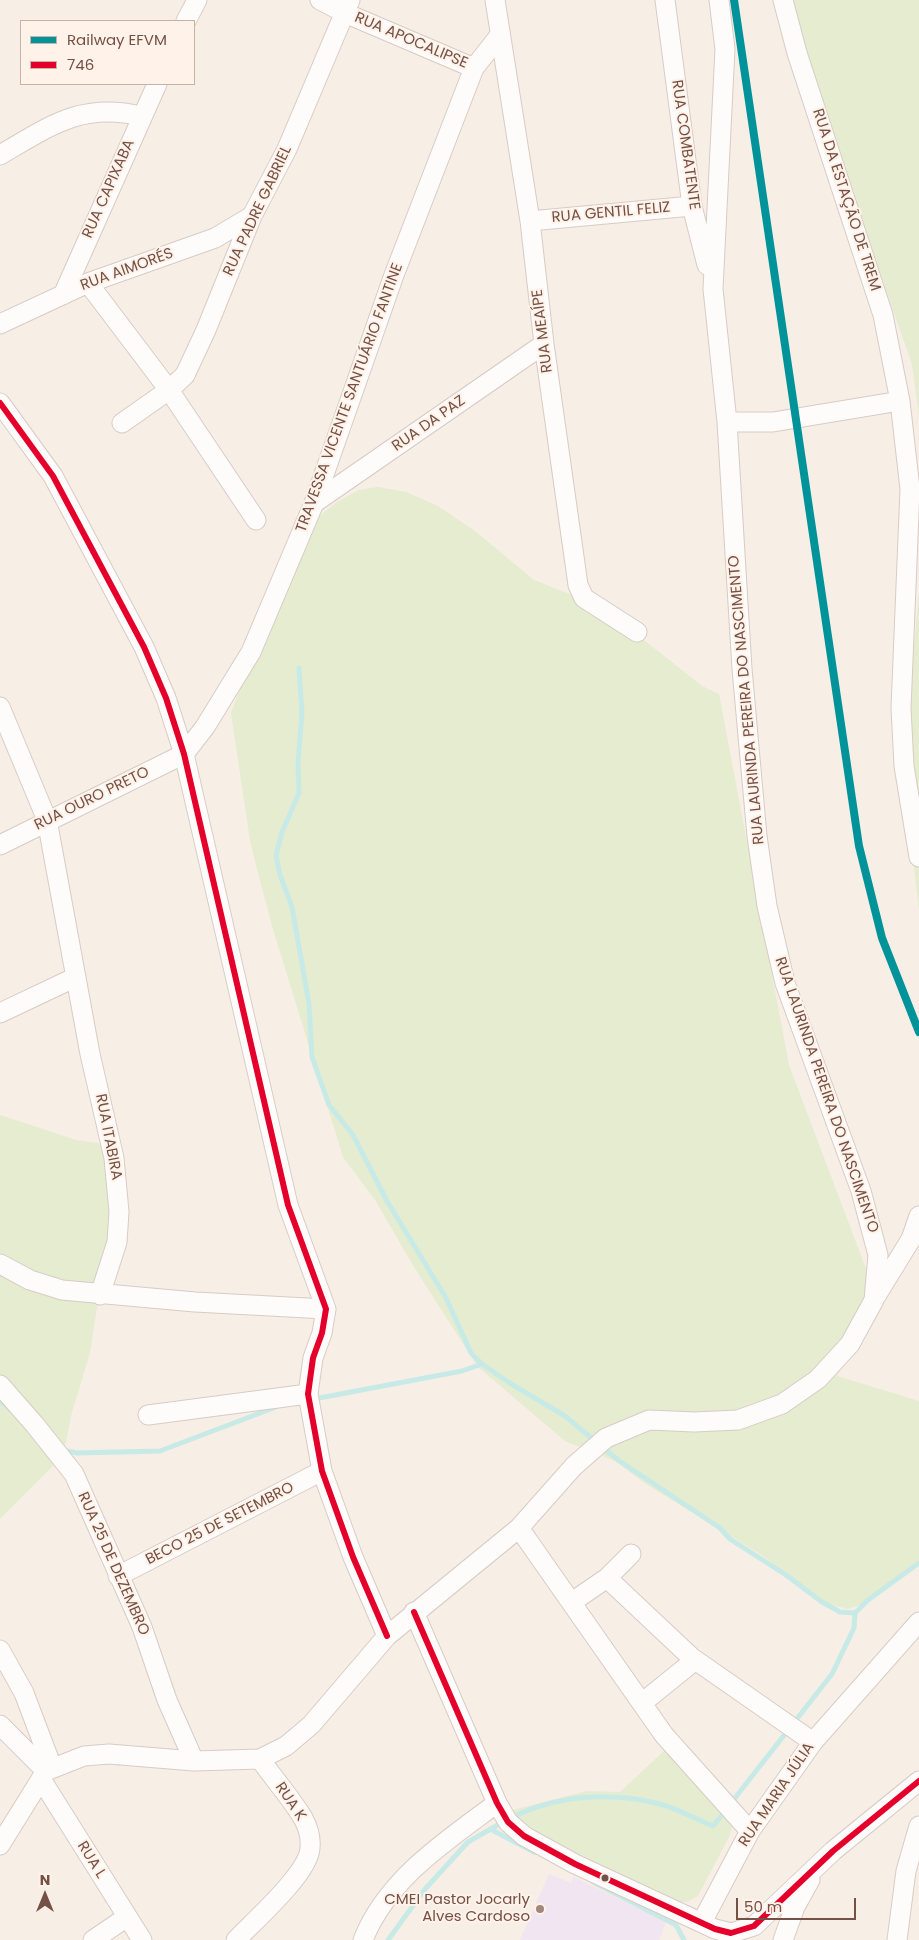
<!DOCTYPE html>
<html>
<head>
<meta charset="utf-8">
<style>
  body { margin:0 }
  #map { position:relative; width:919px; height:1940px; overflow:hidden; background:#f7eee6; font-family:Poppins,sans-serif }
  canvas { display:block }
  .legend { position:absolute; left:20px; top:20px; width:175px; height:65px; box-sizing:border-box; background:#fff2e8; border:1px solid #c8b1a7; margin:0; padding:6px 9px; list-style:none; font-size:15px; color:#755046 }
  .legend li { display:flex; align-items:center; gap:10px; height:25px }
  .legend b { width:25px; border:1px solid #c8b1a7 }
  .north { position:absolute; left:20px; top:1870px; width:50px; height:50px; -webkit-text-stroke:4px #fff2e8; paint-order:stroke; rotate:0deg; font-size:14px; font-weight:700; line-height:20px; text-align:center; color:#755046 }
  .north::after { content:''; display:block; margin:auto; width:18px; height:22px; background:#755046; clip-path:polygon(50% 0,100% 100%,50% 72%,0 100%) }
  .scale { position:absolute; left:736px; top:1898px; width:120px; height:22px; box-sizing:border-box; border:2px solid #755046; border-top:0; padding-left:6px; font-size:15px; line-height:18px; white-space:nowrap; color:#755046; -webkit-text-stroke:4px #fff2e8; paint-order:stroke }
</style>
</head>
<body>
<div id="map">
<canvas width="919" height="1940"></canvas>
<ul class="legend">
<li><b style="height:6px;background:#00939a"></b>Railway EFVM</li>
<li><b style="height:6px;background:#e4002b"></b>746</li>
</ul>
<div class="north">N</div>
<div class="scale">50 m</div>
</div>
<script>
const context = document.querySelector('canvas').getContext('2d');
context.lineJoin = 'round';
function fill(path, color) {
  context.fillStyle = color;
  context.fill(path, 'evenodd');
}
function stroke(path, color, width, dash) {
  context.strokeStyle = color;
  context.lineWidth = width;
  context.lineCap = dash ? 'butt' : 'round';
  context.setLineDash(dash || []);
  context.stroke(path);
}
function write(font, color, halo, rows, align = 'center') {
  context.font = font + ' Poppins,sans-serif';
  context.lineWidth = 4;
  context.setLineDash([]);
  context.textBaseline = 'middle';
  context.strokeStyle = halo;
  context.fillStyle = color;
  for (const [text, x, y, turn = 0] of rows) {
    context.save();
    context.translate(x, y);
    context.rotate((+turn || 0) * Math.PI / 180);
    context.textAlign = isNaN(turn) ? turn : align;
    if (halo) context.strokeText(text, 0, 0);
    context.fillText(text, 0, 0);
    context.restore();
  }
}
fill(new Path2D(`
  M549 1874 571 1883 574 1877 666 1922 659 1940H520Z`), '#f0e5f0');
fill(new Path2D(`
  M778 0H919V416L912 364 846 177Z
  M378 487 406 492 438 506 475 531 534 580 577 597 630 629 702 686 719 694 789 1065 874 1290 865 1323 837 1376 919 1401V1560L861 1605 847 1609 822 1602 763 1556 646 1484 615 1461 565 1441 478 1367 414 1267 375 1200 343 1157 273 929 259 877 250 841 231 713 248 667 311 523 337 502 359 490Z
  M919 594V912L913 859 906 728Z
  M0 1115 76 1140 98 1143 106 1152 110 1175 109 1228 90 1353 72 1412 63 1456 0 1519Z
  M666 1749 731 1823 732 1828 729 1837 698 1896 687 1902H674L525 1830 509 1811 587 1791 620 1792Z`), '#e5ecd0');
stroke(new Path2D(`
  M299 668 302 713 298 764 299 793 282 832 276 855 280 875 292 907 309 1004 312 1057 329 1105 353 1135 387 1201 446 1298 471 1353 482 1364 508 1382 565 1416 618 1460 720 1528 730 1539 786 1575 822 1602 840 1612 855 1613
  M314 1399 462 1371 482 1364
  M0 1401 10 1409
  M63 1450 77 1453 160 1451 276 1407
  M731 1803 832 1674 854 1628 855 1613 868 1600 919 1563
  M511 1818C556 1795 611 1791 660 1804 678 1809 696 1819 713 1826L726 1810
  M490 1829 534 1852
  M593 1882 676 1925 684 1940
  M388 1940 426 1888 468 1842 503 1822`), '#c8eae7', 5);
const minor = new Path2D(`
  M320 0 345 13 474 68
  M495 0 530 221 544 344 578 585 584 598 637 632
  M665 0 692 206 707 265
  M783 0 797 53 883 315 900 401 910 489 901 708 904 766 919 857
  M186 21 197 0
  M0 155C50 126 81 102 141 116
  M530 221 692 206
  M88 283 169 390 256 520
  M63 295 157 84
  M0 324 88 283 215 238 252 216
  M0 403 53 476 144 647 166 698 184 754 288 1205 326 1309 322 1333 313 1358 308 1394 322 1471 353 1557 387 1636
  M727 422H773L900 401
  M122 423 169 390 185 375 206 330 252 216 287 149 350 0
  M314 503 544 344
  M0 707 47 820 90 1054 114 1158 119 1212 117 1242 100 1295
  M0 845 184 754 205 727 251 652 314 503 394 275 474 68 500 35
  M0 1013 76 977
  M0 1264 30 1280 62 1290 195 1302 326 1309
  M876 1296 911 1239 919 1216
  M0 1385 35 1425 74 1474 142 1627 167 1700 194 1761
  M148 1415 308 1394
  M519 1528 664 1735 750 1831
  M118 1576 322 1471
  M607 1578 691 1657 689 1665 642 1703
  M572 1602 607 1578 631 1554
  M414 1612 497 1803 508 1822 524 1836 575 1864 715 1929 731 1933 754 1926 833 1851 919 1781
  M0 1650 24 1693 52 1767
  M691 1657 813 1742
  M0 1725 46 1771
  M41 1779 142 1940
  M0 1845 46 1771 84 1756 109 1754 194 1761 260 1759 286 1746 311 1725 387 1636 519 1528 574 1466 606 1438 649 1420 694 1422 738 1420 782 1404 818 1379 850 1344 874 1300 878 1255 861 1191 785 983 767 906 757 836 742 669 727 422 713 289 725 49 719 0
  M702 1922 750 1831 813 1742 919 1622
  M93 1940 127 1917
  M236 1940C254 1921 309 1873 310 1848 311 1838 308 1827 303 1818 291 1798 274 1779 260 1759
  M363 1940C387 1879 446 1841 497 1803
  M783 1940 795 1907 810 1880
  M897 1940 906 1871 919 1826`);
stroke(minor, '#d8cbc5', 21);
stroke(minor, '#fefcfb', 19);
stroke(new Path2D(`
  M0 403 53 476 144 647 166 698 184 754 288 1205 326 1309 322 1333 313 1358 308 1394 322 1471 353 1557 387 1636
  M414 1612 497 1803 508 1822 524 1836 575 1864 715 1929 731 1933 754 1926 833 1851 919 1781`), '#e4002b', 6);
stroke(new Path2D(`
  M734 0 859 846 882 938 919 1032`), '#00939a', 8);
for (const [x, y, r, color] of [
  [605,1878,4.5,"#755046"],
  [540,1909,5,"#a2877e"]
]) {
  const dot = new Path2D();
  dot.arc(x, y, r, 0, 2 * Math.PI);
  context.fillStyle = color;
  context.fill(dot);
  stroke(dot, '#fff2e8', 2);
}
write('15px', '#755046', '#fff2e8', [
  ["RUA APOCALIPSE",411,41,23],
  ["RUA COMBATENTE",685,145,82],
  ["RUA CAPIXABA",109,189,-66],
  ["RUA DA ESTAÇÃO DE TREM",846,200,72],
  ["RUA PADRE GABRIEL",258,211,-65],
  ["RUA GENTIL FELIZ",611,213,-5],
  ["RUA AIMORÉS",127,270,-20],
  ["RUA MEAÍPE",543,331,-97],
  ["TRAVESSA VICENTE SANTUÁRIO FANTINE",350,398,-70],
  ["RUA DA PAZ",429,424,-35],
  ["RUA LAURINDA PEREIRA DO NASCIMENTO",747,700,-95],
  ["RUA OURO PRETO",92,799,-26],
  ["RUA LAURINDA PEREIRA DO NASCIMENTO",826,1095,71],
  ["RUA ITABIRA",108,1137,79],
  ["BECO 25 DE SETEMBRO",220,1524,-27],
  ["RUA 25 DE DEZEMBRO",113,1564,66],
  ["RUA MARIA JÚLIA",777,1795,-56],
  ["RUA K",290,1802,56],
  ["RUA L",91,1860,58]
]);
write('15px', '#755046', '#fff2e8', [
  ["CMEI Pastor Jocarly",530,1900],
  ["Alves Cardoso",530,1917]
], 'right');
</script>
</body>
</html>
